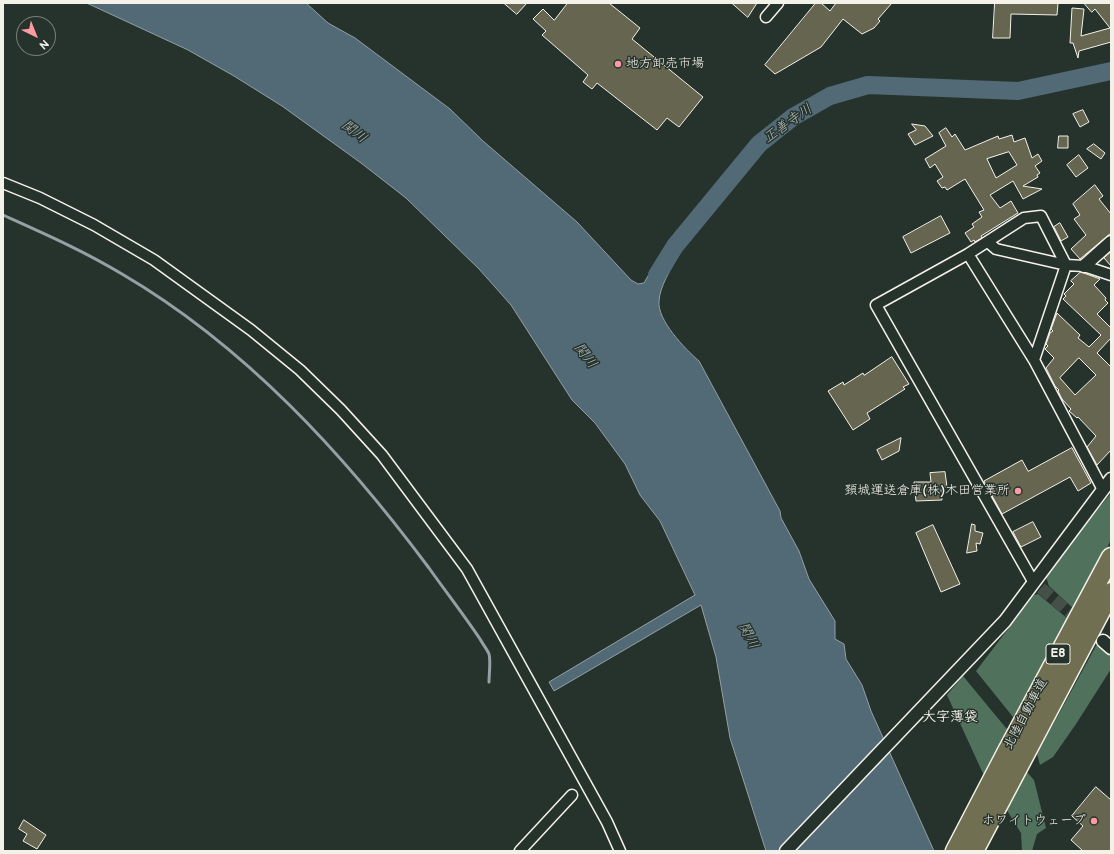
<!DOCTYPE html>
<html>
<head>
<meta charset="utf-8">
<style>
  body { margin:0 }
  #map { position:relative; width:1114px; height:854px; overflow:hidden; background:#26332d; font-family:"Balsamiq Sans",sans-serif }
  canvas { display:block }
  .frame { position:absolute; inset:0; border:4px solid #f4f1e8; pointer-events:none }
  .north { position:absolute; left:16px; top:16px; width:40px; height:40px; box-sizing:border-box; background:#26332d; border:1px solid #787f78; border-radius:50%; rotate:137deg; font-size:11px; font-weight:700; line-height:16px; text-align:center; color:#f4f1e8 }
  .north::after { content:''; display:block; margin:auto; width:14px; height:18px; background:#ff9aa2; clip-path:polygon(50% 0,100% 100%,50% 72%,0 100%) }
</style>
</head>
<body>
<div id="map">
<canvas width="1114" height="854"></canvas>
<div class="frame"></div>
<div class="north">N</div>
</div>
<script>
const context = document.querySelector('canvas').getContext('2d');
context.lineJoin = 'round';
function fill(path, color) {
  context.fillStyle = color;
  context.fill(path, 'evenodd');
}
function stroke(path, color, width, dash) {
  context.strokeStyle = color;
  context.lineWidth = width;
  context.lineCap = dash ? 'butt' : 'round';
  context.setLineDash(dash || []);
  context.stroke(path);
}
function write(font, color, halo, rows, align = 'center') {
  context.font = font + ' "Balsamiq Sans","Klee One",sans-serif';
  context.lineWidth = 3;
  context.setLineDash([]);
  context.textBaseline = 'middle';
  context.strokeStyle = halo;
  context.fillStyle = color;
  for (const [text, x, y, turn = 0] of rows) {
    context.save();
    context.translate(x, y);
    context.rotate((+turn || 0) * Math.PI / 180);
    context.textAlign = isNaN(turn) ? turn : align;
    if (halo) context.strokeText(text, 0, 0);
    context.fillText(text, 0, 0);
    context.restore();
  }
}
fill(new Path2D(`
  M1111 493V540L1075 610 1049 586 1046 577 1059 557Z
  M1038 594 1068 619 1041 673 1013 717 976 671 1034 595Z
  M1097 644 1111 656V669L1076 724 1053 757 1040 765 1037 754Z
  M963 676 1011 734 986 780 947 695Z
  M1024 769 1034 780 1046 828 1037 834 1032 851H1022L1021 833 1003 804Z`), '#50715c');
const water = new Path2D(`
  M87 3H306L328 23 355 38 450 109 483 141 577 222 631 280 638 284 644 283 663 250 677 258C670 271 660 286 659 301 657 320 685 349 699 361L780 511 781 518 799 551 809 579 835 621V639L844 644 846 659 862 685 871 711 934 851H766L730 738 716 657 701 605 554 691 549 682 695 595 660 521 640 495 625 464 595 423 572 400 511 305 479 269 406 198 361 163 282 106 234 76 188 50Z`);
fill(water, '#526a76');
stroke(water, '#93a0a4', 1);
stroke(new Path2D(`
  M3 215C43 233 84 251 122 274 245 346 344 454 429 568 446 592 464 615 480 639 482 643 487 649 489 654 491 662 489 673 489 682`), '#93a0a4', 3);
stroke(new Path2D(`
  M657 275 675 246 759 144 793 117 830 96 868 85 1018 91 1111 71`), '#526a76', 18);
const building = new Path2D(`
  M504 3H527L517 14Z
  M568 3H609L640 28 632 39 703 97 679 127 667 118 657 130 597 83 592 89 583 82 588 75 542 35 546 31 533 19 543 9 554 20Z
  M732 3H757L748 17Z
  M816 3H821L830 11 836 3H892L878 19 880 21 874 28 862 34 843 19 821 47 775 74 765 65Z
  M995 3H1058L1057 15 1011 14 1010 38H993Z
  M1084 3H1111V42L1079 51 1078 58 1073 43H1070L1072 8 1084 9 1081 36 1110 28 1095 9 1092 12Z
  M1083 110 1089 122 1080 127 1073 114Z
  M912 124 925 126 933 136 915 145 908 134 916 130Z
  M946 128 952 137 955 134 965 150 998 136 999 139 1012 135 1014 142 1025 138 1032 158 1038 154 1042 161 1035 166 1040 173 1037 175 1038 177 1023 186 1042 189 1023 199 1013 181 990 195 1000 208 1011 201 1018 213 981 236 982 238 975 242 974 240 971 242 965 233 974 227 972 224 982 217 979 212 984 210 965 179 947 190 945 187 942 188 937 181 943 177 935 164 930 168 925 159 946 146 939 133ZM1009 152 1017 165 996 178 987 159Z
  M1059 136H1068V148H1058Z
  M1094 144 1105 153 1101 159 1087 149Z
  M1079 155 1088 168 1076 177 1067 165Z
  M1095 185 1103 196 1099 199 1111 214V233L1080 259 1071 249 1086 235 1074 219 1080 215 1073 204Z
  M941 216 950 233 911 253 903 237Z
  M1060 223 1068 237 1061 241 1054 227Z
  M1111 252V266L1104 258Z
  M1081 272 1100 279 1094 285 1106 298 1105 300 1108 303 1097 314 1111 328V338L1097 353 1111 367V450L1097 465 1087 447 1096 436 1078 417 1077 418 1069 411 1071 409 1062 399 1058 391 1059 390 1055 386 1046 368 1054 358 1045 349 1048 346 1046 344 1050 333 1053 331 1051 329 1057 313 1080 335 1078 338 1089 347 1101 335 1063 299 1066 296 1064 294 1074 284 1071 281ZM1079 358 1096 375 1075 395 1060 378Z
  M892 357 909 384 903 387 905 389 867 413 870 419 853 430 828 391 843 382 844 385 863 373 864 375Z
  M901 438 899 451 882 460 877 450Z
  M1072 448 1091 483 1078 491 1070 477 1002 514 984 481 1022 460 1028 471Z
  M945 472 947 487 941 488 942 500 916 501 914 482H931L930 473Z
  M1033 522 1041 537 1021 547 1013 532Z
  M972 524 975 525V531L983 533 980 544 976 543 977 551 967 553Z
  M933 525 960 584 941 592 916 533Z
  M1096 787 1111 800V851H1083L1071 840 1083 826 1072 816Z
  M24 820 46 835 37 849 23 841 27 834 19 829Z`);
fill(building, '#656550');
stroke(building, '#f4f1e8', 1);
stroke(new Path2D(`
  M1041 588 1103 641`), '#455049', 12, [12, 6]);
const minor = new Path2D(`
  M766 17 778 3
  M3 183 40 198 94 225 154 260 251 330 300 370 341 410 382 455 467 569 607 822 620 851
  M988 242 996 249 1066 265 1034 360
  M968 254 1034 360 1103 490
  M1034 583 876 305 968 254 1024 218 1041 216 1066 265 1084 266 1111 275
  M520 851 572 795`);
const tertiary = new Path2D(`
  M1084 266 1111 242
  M1103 641 1111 648
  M786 851 1005 621 1111 479`);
const motorway = new Path2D(`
  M955 851 1006 753 1111 557
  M974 851 1111 592`);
stroke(minor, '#f4f1e8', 13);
stroke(tertiary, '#f4f1e8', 15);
stroke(motorway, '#f4f1e8', 21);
stroke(minor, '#26332d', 10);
stroke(tertiary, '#26332d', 12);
stroke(motorway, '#716f52', 18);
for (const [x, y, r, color] of [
  [618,64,4,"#ff9aa2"],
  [1018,491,4,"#ff9aa2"],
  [1094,821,4,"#ff9aa2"]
]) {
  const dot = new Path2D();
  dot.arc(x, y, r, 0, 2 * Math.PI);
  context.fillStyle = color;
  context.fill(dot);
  stroke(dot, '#26332d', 1.5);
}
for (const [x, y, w] of [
  [1058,654,24]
]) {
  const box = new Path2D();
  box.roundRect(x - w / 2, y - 10, w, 20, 3);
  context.fillStyle = '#26332d';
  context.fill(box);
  stroke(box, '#f4f1e8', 1);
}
write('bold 12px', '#f4f1e8', null, [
  ["E8",1058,654]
]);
write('13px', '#f4f1e8', '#26332d', [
  ["地方卸売市場",626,64,"left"],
  ["頚城運送倉庫(株)木田営業所",1010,491],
  ["ホワイトウェーブ",1086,821]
], 'right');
write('13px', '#f4f1e8', '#26332d', [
  ["北陸自動車道",1026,714,-62]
]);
write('italic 14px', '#b3bbba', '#26332d', [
  ["正善寺川",788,124,-35],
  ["関川",354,132,38],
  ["関川",585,356,53],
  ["関川",748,636,63]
]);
write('bold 14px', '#f4f1e8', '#26332d', [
  ["大字薄袋",950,717]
]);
</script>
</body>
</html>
